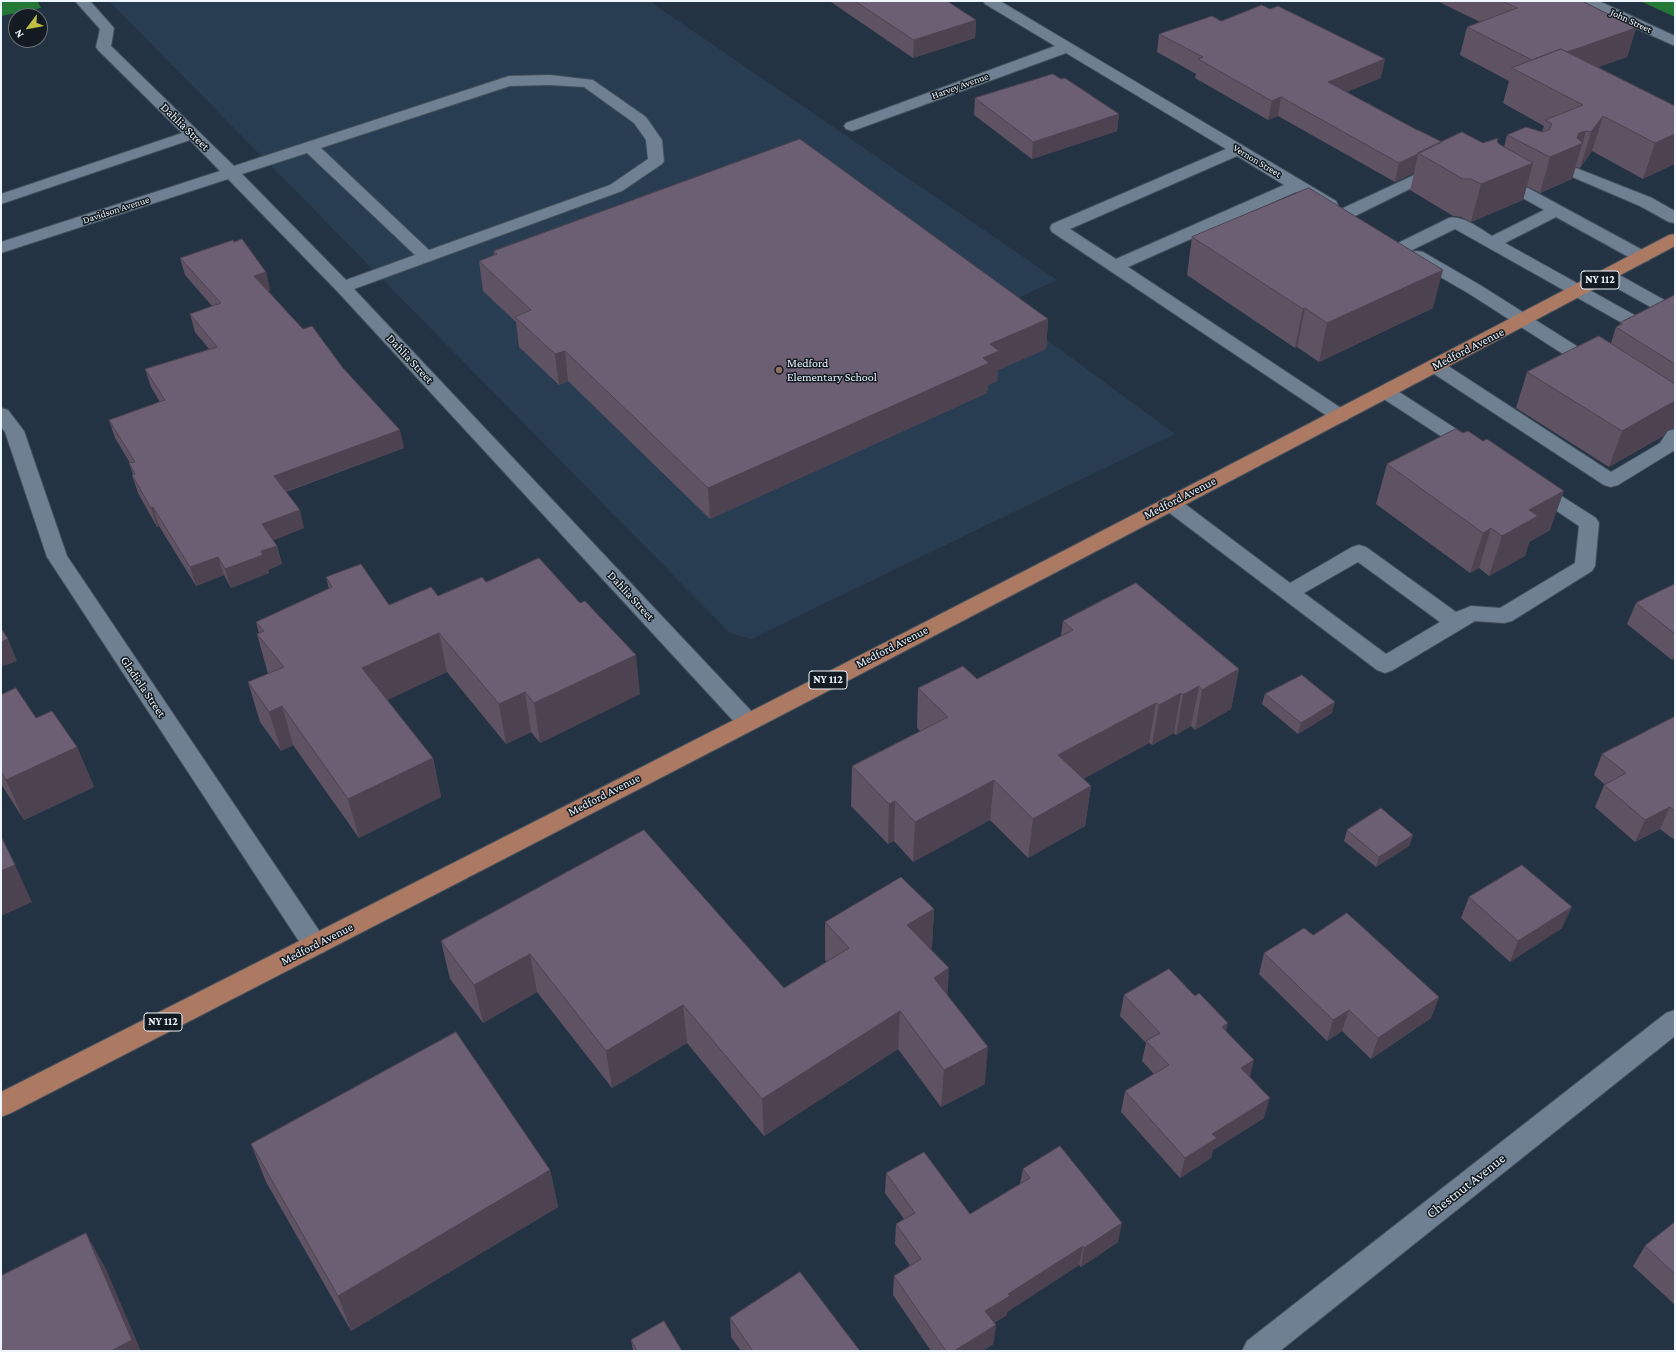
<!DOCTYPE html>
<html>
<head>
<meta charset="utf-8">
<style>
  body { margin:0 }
  #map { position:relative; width:1676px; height:1352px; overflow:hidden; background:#243343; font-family:"Crimson Pro",serif }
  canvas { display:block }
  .frame { position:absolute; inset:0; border:2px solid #edf5fd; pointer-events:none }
  .north { position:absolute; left:8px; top:8px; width:40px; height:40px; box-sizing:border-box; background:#131a21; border:1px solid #6a7279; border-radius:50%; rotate:238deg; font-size:11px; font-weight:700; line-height:16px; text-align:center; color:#edf5fd }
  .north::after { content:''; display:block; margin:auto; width:14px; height:18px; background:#bfbe42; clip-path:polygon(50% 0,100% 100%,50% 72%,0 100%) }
</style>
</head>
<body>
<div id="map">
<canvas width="1676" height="1352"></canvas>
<div class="frame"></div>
<div class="north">N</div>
</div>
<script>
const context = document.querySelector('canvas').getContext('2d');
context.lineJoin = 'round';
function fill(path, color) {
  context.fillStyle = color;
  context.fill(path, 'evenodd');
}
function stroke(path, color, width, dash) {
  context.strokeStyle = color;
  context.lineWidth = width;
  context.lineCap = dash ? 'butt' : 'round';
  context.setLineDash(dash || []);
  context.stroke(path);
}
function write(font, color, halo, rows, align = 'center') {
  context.font = font + ' "Crimson Pro",serif';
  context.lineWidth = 3;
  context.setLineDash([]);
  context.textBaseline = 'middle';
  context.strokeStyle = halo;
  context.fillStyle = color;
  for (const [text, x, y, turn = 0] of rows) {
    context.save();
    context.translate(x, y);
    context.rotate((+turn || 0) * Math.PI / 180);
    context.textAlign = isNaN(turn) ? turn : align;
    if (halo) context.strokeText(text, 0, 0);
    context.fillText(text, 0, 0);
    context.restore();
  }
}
fill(new Path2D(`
  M109 1H649L1057 280 1001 306 1175 434 751 639 730 633Z`), '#283d51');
fill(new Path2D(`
  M1 1H37L41 8 1 16Z
  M1640 1H1675V17Z`), '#247836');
const minor = new Path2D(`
  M75 1H90L114 28 111 46 234 166 509 76 550 75 593 80 646 117 662 140 664 161 662 164 622 191 354 289 755 715 758 721 755 727 747 729 739 727 337 291 228 179 1 253V242L220 171 190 140 1 204V194L182 133 98 50 96 47 100 29ZM550 85 584 87 634 123 646 140 648 159 610 185 429 250 321 148 510 86ZM307 153 415 255 346 280 242 174Z
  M983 1H1000L1336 201 1338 205 1336 209C1322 212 1308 199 1296 192L1128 267 1347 412 1350 416 1347 420 1340 422 1333 420 1052 232 1050 228 1052 224 1226 149 1066 53 858 129 852 131 846 129 844 126 846 123 1055 46 985 4ZM1237 156 1284 185 1116 259 1070 229Z
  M1580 1H1599L1675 36V46L1582 4Z
  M1438 164 1444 166 1446 169 1444 172 1351 218 1345 219 1339 218 1337 214 1339 210Z
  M1576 168 1652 198 1675 211V223L1669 222 1640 206 1570 176 1568 173 1570 170Z
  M1498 173 1504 175 1648 253 1651 257 1648 261 1642 262 1636 261 1556 217 1505 243 1647 322 1665 315 1602 280 1599 276 1602 272 1608 271 1614 272 1675 306V323C1664 328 1652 336 1640 333L1455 229 1408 252 1402 253 1396 252 1393 248 1396 244 1449 218C1463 215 1480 229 1492 236L1544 210 1492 181 1490 178 1492 175Z
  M1417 251 1423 252 1480 285 1602 362 1604 366 1602 370 1595 372 1588 370 1468 293 1411 260 1408 256 1411 252Z
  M1435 360 1442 362 1611 472 1660 443 1668 431 1675 429V450L1618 485 1611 487 1604 485 1428 370 1426 366 1428 362Z
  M1386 386 1393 388 1481 445 1484 449 1481 453 1474 455 1467 453 1379 396 1377 392 1379 388Z
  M1 408 8 410 24 431 67 556 324 938 328 945 324 952 315 955 306 952 47 557 5 432 1 427Z
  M1534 481 1541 483 1596 518 1599 523 1595 566 1592 571 1512 621 1504 623 1475 621 1393 670 1385 673 1377 670 1163 508 1160 503 1163 498 1170 497 1177 498 1290 583 1352 547 1359 545 1366 547 1456 612 1471 606 1500 608 1575 563 1579 526 1527 491 1524 487 1527 483ZM1358 562 1440 622 1386 654 1304 593Z
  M1675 1010V1036L1280 1351H1242L1247 1341 1666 1013Z`);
const major = new Path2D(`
  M1675 234V246C1123 540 567 827 11 1113L1 1117V1092C559 810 1116 527 1669 235Z`);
stroke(minor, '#424f5c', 2);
stroke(major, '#424f5c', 2);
fill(minor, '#6e8092');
fill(major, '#ac7963');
fill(new Path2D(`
  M831 1H947L976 20 975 38 913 58 831 2Z
  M1437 1H1582L1636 28 1627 57 1598 67 1675 106 1643 179 1592 151 1580 168 1576 167 1572 179 1540 193 1527 186 1523 200 1471 222 1461 217 1453 216 1410 190 1414 173 1395 182 1278 116 1268 120 1195 78 1196 74 1157 52 1159 34 1221 21 1381 78 1346 92 1417 130 1442 142 1483 143 1497 141 1499 144 1504 147 1507 135 1542 132 1544 126 1503 103 1509 81 1460 55 1467 27 1480 22Z
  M1061 79 1119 114 1117 131 1032 159 974 115 975 98Z
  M1192 237 1433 308 1319 362 1297 347 1295 348 1187 275Z
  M234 242 266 272 270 290 268 291 404 448 286 492 304 528 273 540 277 546 282 564 268 570 269 573 231 588 224 575 196 586 159 526 157 527 138 493 132 475 133 474 129 463H130L115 438 109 420 160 402 151 387 145 369 209 349 195 332 190 314 212 306 185 275 180 258Z
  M494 251 1048 319 1046 349 998 370 997 381 988 385 987 393 710 519 568 381 559 385 519 347 516 322 483 291 479 261 494 255Z
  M1675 295V428L1668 430 1663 436 1609 467 1516 408 1527 372 1611 343 1616 327 1619 326 1620 323Z
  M1387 464 1550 530 1529 542 1525 556 1489 576 1479 568 1470 573 1376 504Z
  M326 577 389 605 438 596 486 582 640 694 540 743 531 732 506 744 447 672 387 700 433 758 441 797 359 838 293 745 281 751 260 722 248 682 268 674 257 634 259 633 256 622 329 589Z
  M1675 584V659L1672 660 1627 624 1636 603Z
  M1063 621 1239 669 1231 709 1195 730 1191 726 1176 735 1174 733 1152 745 1149 743 1083 779 1091 786 1085 826 1028 858 990 820 913 862 894 841 888 844 851 806 852 766 920 731 917 728 918 688 977 679 1061 636Z
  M1265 694 1332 713 1298 734 1262 704Z
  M1 695 36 718 77 747 94 787 24 820 1 784Z
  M1675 718V837L1673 839 1660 829 1635 842 1595 807 1604 785H1605L1594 775 1602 754Z
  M1347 830 1413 835 1409 846 1376 867 1344 841Z
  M1469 897 1562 928 1510 962 1461 918Z
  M934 909 932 947 930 948 947 994 985 1084 941 1107 898 1049 764 1136 687 1043 612 1088 537 992 483 1023 450 979 441 941 784 988 827 962 825 960V922Z
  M1313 935 1439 997 1431 1018 1371 1059 1342 1031 1327 1041 1259 974 1264 953Z
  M1124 995 1226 1031 1250 1077 1264 1118 1213 1150 1211 1158 1180 1178 1121 1112 1125 1091 1154 1074 1142 1061 1146 1043 1120 1016Z
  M251 1144 550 1170 558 1207 351 1331 266 1182Z
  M1023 1169 1118 1242 1081 1267 1079 1265 1007 1312V1315L994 1323 996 1325 993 1344 983 1351H931L893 1295 894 1276 910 1265 895 1244 896 1224 904 1219 885 1193 886 1173 970 1214 1020 1184Z
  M1675 1222V1305L1633 1266 1645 1246Z
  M730 1318 860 1351H741L731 1337Z
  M631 1340 682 1351H633V1350Z`), '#5e5263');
fill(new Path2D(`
  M976 20 975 38 913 58 914 40Z
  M1636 28 1627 57 1546 86 1537 63Z
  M1385 59 1381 78 1325 101 1328 82Z
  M1281 97 1278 116 1268 120 1272 101Z
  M1119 114 1117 131 1032 159 1033 142Z
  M1603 116 1592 151 1580 168 1591 132Z
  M1586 131 1572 179 1540 193 1550 157 1577 138 1579 133Z
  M1675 134V164L1643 179 1655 143Z
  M1418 154 1414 173 1395 182 1399 163Z
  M1533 163 1523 200 1471 222 1481 184Z
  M1443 270 1433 308 1319 362 1327 323Z
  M266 272 270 290 259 293 254 276Z
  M1305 308 1297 347 1295 348 1303 309Z
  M1048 319 1046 349 998 370 997 381 988 385 987 393 710 519 708 488 983 358 990 344Z
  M565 351 568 381 559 385 555 354Z
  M1675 401V428L1668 430 1663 436 1609 467 1622 431Z
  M400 430 404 448 278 494 274 476Z
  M1564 491 1550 530 1529 542 1525 556 1489 576 1502 536 1529 510Z
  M153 507 159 526 157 527 151 508Z
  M300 510 304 528 267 543 262 524Z
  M1491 528 1479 568 1470 573 1483 533Z
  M277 546 282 564 268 570 269 573 231 588 225 569 261 551Z
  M218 557 224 575 196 586 190 567Z
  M439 633 447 672 372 707 362 668Z
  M8 639 17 661 1 667V642Z
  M1675 654V659L1672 660Z
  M636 655 640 694 540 743 534 703Z
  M1239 669 1231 709 1195 730 1202 690Z
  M1199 686 1191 726 1176 735 1183 695Z
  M525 692 531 732 506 744 499 704Z
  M1181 693 1174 733 1152 745 1159 705Z
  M1335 702 1332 713 1298 734 1301 723Z
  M1156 703 1149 743 1053 795 1058 755Z
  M282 706 293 745 281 751 269 712Z
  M77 747 94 787 24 820 6 780Z
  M433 758 441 797 359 838 348 799Z
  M994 780 990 820 913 862 915 822Z
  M1091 786 1085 826 1028 858 1033 819Z
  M895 801 894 841 888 844 889 804Z
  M1670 807 1660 829 1635 842 1645 820Z
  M1413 835 1409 846 1376 867 1379 857Z
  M15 865 32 902 1 916V871Z
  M1572 907 1562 928 1510 962 1518 941Z
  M934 909 932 947 906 963 907 925Z
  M530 954 537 992 483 1023 474 985Z
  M949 968 947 1006 934 978Z
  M1439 997 1431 1018 1371 1059 1378 1038Z
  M683 1005 687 1043 612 1088 606 1051Z
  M1349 1010 1342 1031 1327 1041 1333 1020Z
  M900 1011 898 1049 764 1136 762 1099Z
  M1228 1023 1223 1044 1222 1027Z
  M988 1047 985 1084 941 1107 944 1070Z
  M1254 1060 1249 1081 1241 1068Z
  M1270 1098 1264 1118 1213 1150 1211 1158 1180 1178 1185 1158 1212 1134Z
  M550 1170 558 1207 351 1331 338 1296Z
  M1122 1223 1118 1242 1081 1267 1084 1248Z
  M86 1233 106 1269 141 1351H111Z
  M1083 1246 1079 1265 1007 1312V1315L983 1330 985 1311 1008 1294Z
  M996 1325 993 1344 983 1351H954Z`), '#4c4250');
const building = new Path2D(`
  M855 1H947L976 20 914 40Z
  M1502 1H1582L1636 28 1567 52 1561 49 1532 60 1467 27 1517 8Z
  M1262 5 1270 9 1278 6 1385 59 1328 82 1417 130H1418L1442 142 1399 163 1281 97 1272 101 1198 59 1203 57 1159 34 1212 16 1221 21Z
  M1561 49 1675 106V134L1655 143 1603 116 1591 132 1586 131 1579 133 1577 138 1583 143 1550 157 1507 135 1526 127 1542 132 1549 130 1552 124 1545 120 1583 105 1512 68Z
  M1053 74 1061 79 1065 78 1119 114 1033 142 975 98Z
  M1462 132 1483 143 1498 138 1497 141 1499 144 1533 163 1481 184 1471 179H1463L1418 153Z
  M800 139 1048 319 990 344 999 351 983 358 989 363 708 488 565 351 555 354 515 317 531 310 479 261 497 254 494 251Z
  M1309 188 1443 270 1327 323 1305 308 1303 309 1192 237Z
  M242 239 266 272 254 276 303 329 312 326 343 368 400 430 274 476 300 510 262 524 277 546 261 551 263 555 225 569 218 557 190 567 153 507 151 508 132 475 135 474 129 463 135 462 109 420 165 400 145 369 217 347 190 314 221 303 180 258 233 240 234 242Z
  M1675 295V364L1616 327 1622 324 1620 323Z
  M1599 336 1675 384V401L1622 431 1527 372Z
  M1456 429 1463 433 1468 431 1483 441 1487 439 1564 491 1529 510 1538 516 1502 536 1491 528 1483 533 1387 464Z
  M539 558 580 603 585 601 636 655 534 703 525 692 499 704 439 633 362 668 433 758 348 799 282 706 269 712 248 682 284 667 257 634 264 631 256 622 332 587 326 577 361 564 389 605 431 587 438 596 482 577 486 582Z
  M1136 583 1239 669 1202 690 1199 686 1183 695 1181 693 1159 705 1156 703 1058 755 1091 786 1033 819 994 780 915 822 895 801 889 804 852 766 948 717 918 688 963 666 977 679 1073 630 1063 621Z
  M1675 584V634L1636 603Z
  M1 628 8 639 1 642Z
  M1302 675 1335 702 1301 723 1265 694Z
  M16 688 36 718 52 711 77 747 6 780 1 772V695Z
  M1674 717 1675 718V811L1670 807 1645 820 1604 785 1626 773 1602 754Z
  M1381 808 1413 835 1379 857 1347 830Z
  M644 830 784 988 849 948 825 922 901 877 934 909 907 925 949 968 934 978 988 1047 944 1070 900 1011 762 1099 683 1005 606 1051 530 954 474 985 441 941Z
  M1 836 15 865 1 871Z
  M1522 865 1572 907 1518 941 1469 897Z
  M1347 913 1439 997 1378 1038 1349 1010 1333 1020 1264 953 1304 928 1313 935Z
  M1169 969 1195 996 1199 993 1228 1023 1222 1027 1254 1060 1241 1068 1270 1098 1212 1134 1217 1138 1185 1158 1125 1091 1169 1065 1146 1041 1160 1033 1124 995Z
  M456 1032 550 1170 338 1296 251 1144Z
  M1060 1146 1122 1223 1084 1248 1083 1246 1008 1294 1010 1296 985 1311 996 1325 954 1351H946L894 1276 921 1259 896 1224 915 1213 886 1173 924 1152 970 1214 1030 1178 1023 1169Z
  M1675 1222V1274L1645 1246Z
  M86 1233 132 1340 111 1351H1V1276Z
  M800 1272 860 1351H753L730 1318Z
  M664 1321 682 1351H637L631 1340Z`);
fill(building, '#6d5f73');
stroke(building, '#4c4250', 1);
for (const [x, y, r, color] of [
  [779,370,4,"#8d6e63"]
]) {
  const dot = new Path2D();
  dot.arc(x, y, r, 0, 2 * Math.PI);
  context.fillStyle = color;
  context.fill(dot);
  stroke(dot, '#131a21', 1.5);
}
write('10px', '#edf5fd', '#131a21', [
  ["John Street",1631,21,25],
  ["Harvey Avenue",960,86,-20],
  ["Vernon Street",1257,161,31],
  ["Davidson Avenue",116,210,-18]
]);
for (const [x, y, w] of [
  [1600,280,38],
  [828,680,38],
  [163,1022,38]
]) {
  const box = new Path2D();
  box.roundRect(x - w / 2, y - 9, w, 18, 3);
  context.fillStyle = '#131a21';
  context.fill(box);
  stroke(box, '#edf5fd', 1);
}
write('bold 11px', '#edf5fd', null, [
  ["NY 112",1600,280],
  ["NY 112",828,680],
  ["NY 112",163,1022]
]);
write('12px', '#edf5fd', '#131a21', [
  ["Dahlia Street",185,127,44],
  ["Medford Avenue",1468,349,-27],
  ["Dahlia Street",410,359,47],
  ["Medford Avenue",1180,498,-27],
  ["Dahlia Street",631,596,47],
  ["Medford Avenue",892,647,-27],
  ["Gladiola Street",143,687,56],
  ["Medford Avenue",604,795,-27],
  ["Medford Avenue",317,944,-27]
]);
write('12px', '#edf5fd', '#131a21', [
  ["Medford",787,363],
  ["Elementary School",787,377]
], 'left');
write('14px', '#edf5fd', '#131a21', [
  ["Chestnut Avenue",1466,1186,-38]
]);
</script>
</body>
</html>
